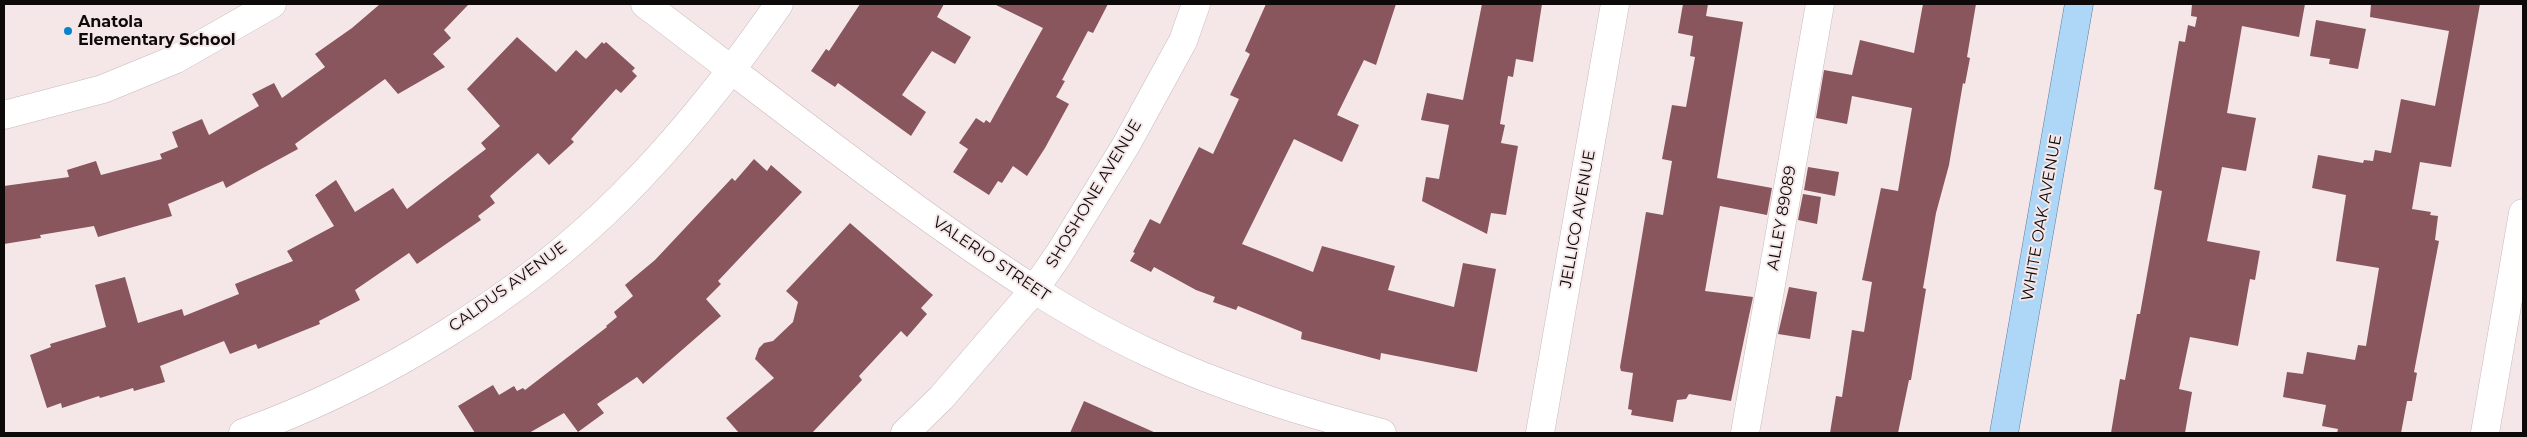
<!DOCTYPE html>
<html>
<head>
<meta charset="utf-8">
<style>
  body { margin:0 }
  #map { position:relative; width:2527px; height:437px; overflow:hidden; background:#f5e7e8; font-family:Montserrat,sans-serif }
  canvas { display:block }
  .frame { position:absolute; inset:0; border:5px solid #0f0a0a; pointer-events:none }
</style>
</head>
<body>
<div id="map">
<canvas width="2527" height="437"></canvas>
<div class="frame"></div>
</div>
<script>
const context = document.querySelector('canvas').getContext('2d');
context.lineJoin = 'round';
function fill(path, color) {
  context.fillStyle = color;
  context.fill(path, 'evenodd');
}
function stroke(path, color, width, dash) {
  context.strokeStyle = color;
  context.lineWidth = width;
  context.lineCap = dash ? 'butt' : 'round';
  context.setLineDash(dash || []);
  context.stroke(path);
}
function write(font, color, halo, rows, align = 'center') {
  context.font = font + ' Montserrat,sans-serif';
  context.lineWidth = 4;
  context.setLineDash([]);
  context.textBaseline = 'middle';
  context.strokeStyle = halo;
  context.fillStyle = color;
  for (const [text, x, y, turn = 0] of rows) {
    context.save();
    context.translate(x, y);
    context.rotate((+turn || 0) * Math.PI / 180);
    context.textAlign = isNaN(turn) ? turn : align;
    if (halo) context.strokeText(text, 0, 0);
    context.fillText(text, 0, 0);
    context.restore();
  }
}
fill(new Path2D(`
  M380 4H469L444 30 451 38 433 54 445 67 398 94 385 79 295 144 298 149 226 188 223 181 168 204 172 216 98 237 94 226 40 235 41 238 4 244V186L69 177 67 170 96 161 101 175 162 159 160 154 178 147 172 132 202 119 209 135 259 106 252 94 274 83 282 98 325 67 315 54 352 28Z
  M860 4H944L937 17 971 37 955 64 932 51 902 95 926 112 911 136 838 83 835 87 811 71 826 49 829 51Z
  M994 4H1108L1093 33 1088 31 1062 80 1065 81 1056 97 1069 104 1045 148 1027 176 1013 166 1002 183 998 181 989 195 953 172 968 149 959 143 976 118 984 123 986 120 990 123 1043 28Z
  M1266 4H1396L1376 65 1364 60 1337 115 1359 125 1342 162 1294 139 1242 244 1313 272 1322 246 1395 266 1388 290 1454 307 1463 263 1496 269 1477 372 1381 353 1380 360 1301 339 1302 332 1238 306 1236 310 1213 302 1215 297 1196 290 1154 267 1151 272 1130 261 1135 253 1133 252 1150 219 1160 224 1199 147 1213 154 1239 99 1230 95 1250 54 1245 51Z
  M1482 4H1542L1533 62 1516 59 1513 77 1508 76 1500 124 1505 125 1501 143 1518 146 1506 215 1491 213 1487 234 1422 201 1426 177 1439 179 1449 125 1421 120 1427 93 1463 100Z
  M1683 4H1708L1706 16 1743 22 1717 178 1772 188 1767 215 1720 206 1705 291 1753 297 1731 401 1689 394 1686 399 1677 400 1673 422 1631 415 1632 410 1628 409 1633 373 1621 371 1620 367 1646 212 1663 215 1672 161 1662 159 1672 105 1686 107 1695 57 1690 56 1693 36 1678 33Z
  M1923 4H1976L1967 57 1970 58 1965 84 1963 83 1949 165 1936 213 1923 288 1926 289 1911 380H1909L1898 433H1830L1836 396 1842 397 1852 330 1864 332 1872 282 1862 280 1881 188 1898 191 1912 108 1852 96 1847 124 1816 118 1824 70 1852 75 1860 40 1914 53Z
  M2192 4H2305L2299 37 2242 26 2227 113 2256 118 2246 171 2222 167 2207 241 2260 251 2255 280 2250 279 2238 346 2190 337 2179 389 2192 392 2185 433H2111L2120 379 2125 380 2137 314H2140L2162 191 2154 189 2179 41 2185 42 2188 25 2195 27 2197 17 2191 16Z
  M2371 4H2480L2451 167 2420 162 2412 209 2431 212 2430 215 2438 216 2435 240 2439 241 2414 372 2417 373 2412 401H2407L2401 433H2337L2338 429 2322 426 2326 405 2283 397 2287 372 2303 374 2307 352 2355 360 2358 345 2366 346 2379 268 2336 261 2346 195 2312 188 2318 155 2363 163 2364 160 2373 161 2375 150 2391 153 2401 99 2435 106 2449 31 2370 17Z
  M2316 20 2366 29 2358 69 2329 64 2330 59 2310 56Z
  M517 37 556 72 576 50 586 59 602 42 604 44 606 42 635 68 632 71 637 76 621 93 616 89 571 139 574 142 549 165 538 153 490 196 495 203 478 216 481 220 417 264 409 253 355 290 360 300 319 321 320 324 258 349 256 344 230 354 224 341 160 366 165 382 134 391 133 388 100 398 99 396 62 408 61 403 47 408 30 355 51 347 50 344 106 327 95 285 125 277 138 323 182 309 184 316 239 294 235 284 293 261 287 251 334 226 315 195 336 180 355 212 393 188 407 209 486 149 481 143 500 126 467 89Z
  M754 159 767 171 771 165 802 192 718 281 721 284 706 299 721 316 643 384 637 377 597 404 604 413 578 432 564 413 529 433H475L458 406 493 385 499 395 514 386 517 391 523 388 525 390 607 327 606 326 617 317 614 312 633 296 625 285 655 260 732 178 735 181Z
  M1808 167 1839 172 1835 196 1804 190Z
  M1803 194 1821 197 1817 224 1798 220Z
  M850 223 933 295 921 308 927 314 907 337 901 331 859 376 862 380 812 433H739L726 418 774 378 755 359 759 348 764 343 773 341 793 322 798 302 786 291Z
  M1789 287 1817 292 1810 339 1778 334Z
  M1084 401 1156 433H1070Z`), '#88565c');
const minor = new Path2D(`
  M645 4C735 72 823 141 914 207 989 261 1065 314 1149 353 1223 388 1302 412 1382 433
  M4 115 103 89 176 59 272 4
  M243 433C378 384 519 299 621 197 680 138 732 72 779 4
  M905 433 941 398 1034 290 1059 254 1126 145 1183 41 1196 4
  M1540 433 1615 4
  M1745 433 1820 4
  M2485 433 2523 213`);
const major = new Path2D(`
  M2004 433 2079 4`);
stroke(minor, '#c7b9ba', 29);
stroke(major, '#537da0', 29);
stroke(minor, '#fff', 28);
stroke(major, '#aed6f6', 28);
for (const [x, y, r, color] of [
  [68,31,5,"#0484cc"]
]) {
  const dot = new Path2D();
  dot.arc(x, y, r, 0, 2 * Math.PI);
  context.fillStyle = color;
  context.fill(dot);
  stroke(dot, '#f5e7e8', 2);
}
write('bold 16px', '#0f0a0a', '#f5e7e8', [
  ["Anatola",78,22],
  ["Elementary School",78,40]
], 'left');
write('16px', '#0f0a0a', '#f5e7e8', [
  ["SHOSHONE AVENUE",1094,194,-59],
  ["ALLEY 89089",1782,218,-80],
  ["WHITE OAK AVENUE",2042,218,-80],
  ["JELLICO AVENUE",1578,219,-80],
  ["VALERIO STREET",991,259,34],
  ["CALDUS AVENUE",508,287,-36]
]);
</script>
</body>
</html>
